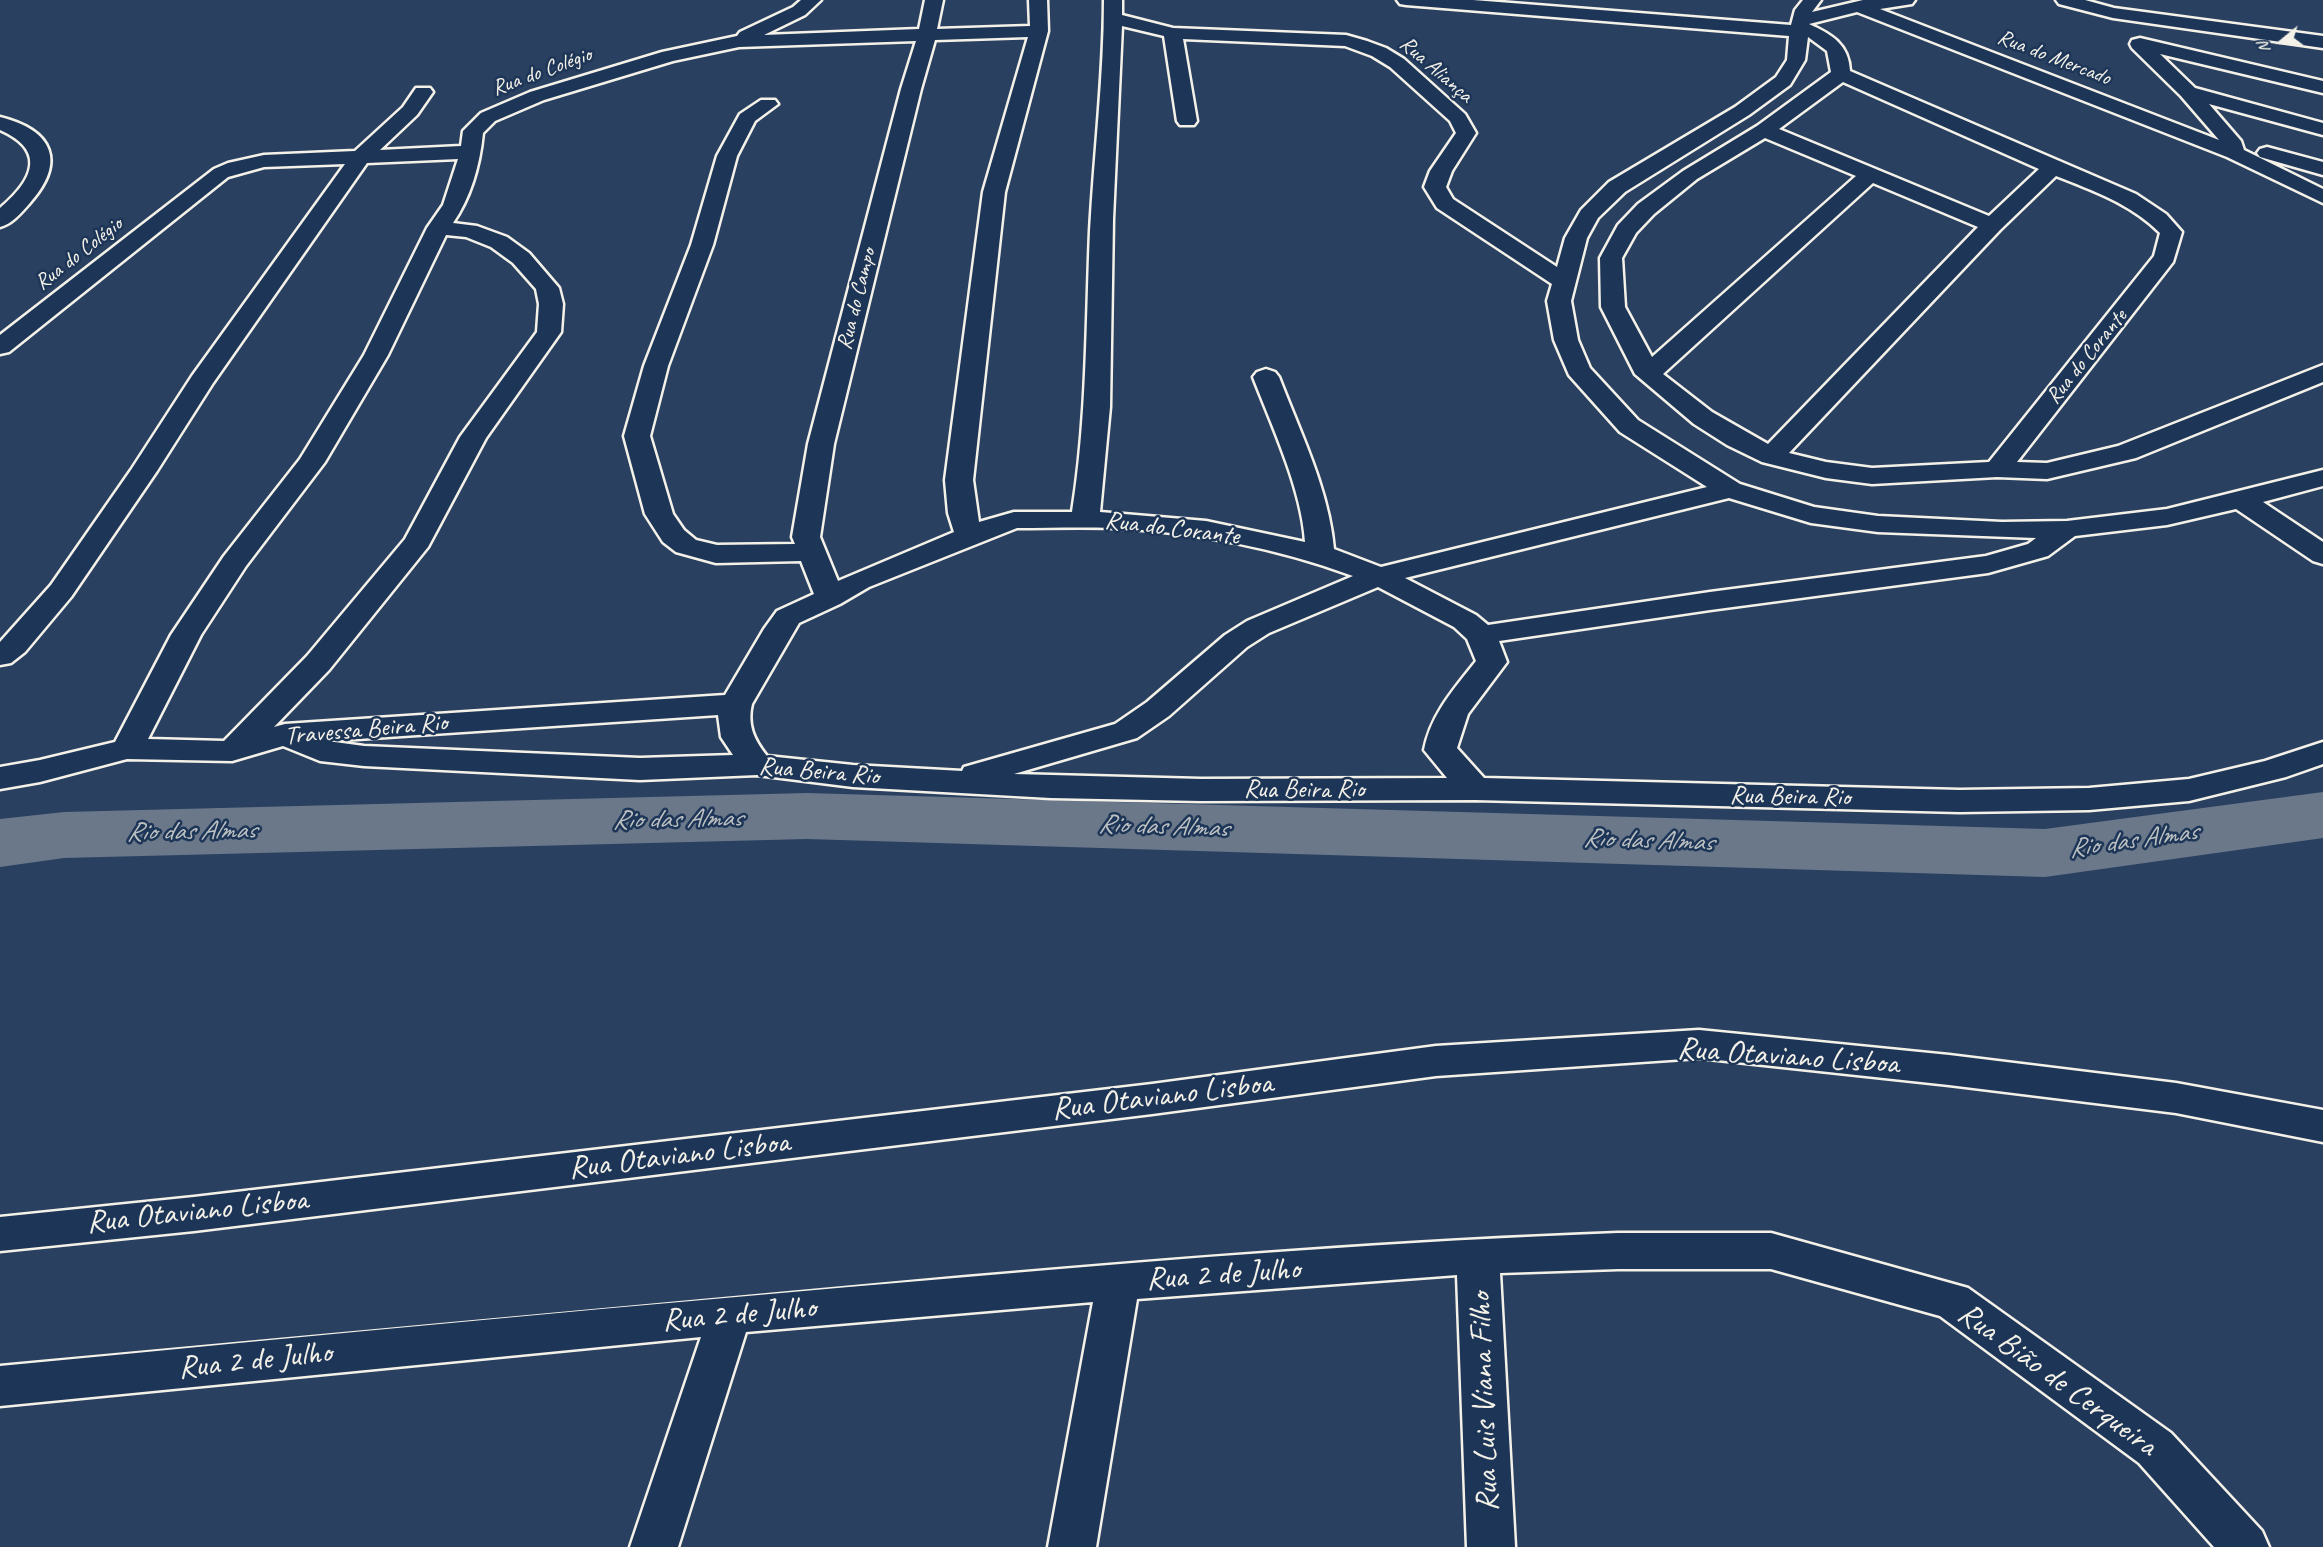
<!DOCTYPE html>
<html>
<head>
<meta charset="utf-8">
<style>
  body { margin:0 }
  #map { position:relative; width:2323px; height:1547px; overflow:hidden; background:#2a4060; font-family:Caveat,sans-serif }
  canvas { display:block }
  .north { position:absolute; left:2251px; top:12px; width:60px; height:60px; -webkit-text-stroke:4px #1d3557; paint-order:stroke; rotate:252deg; font-size:16px; font-weight:700; line-height:24px; text-align:center; color:#f4f1e8 }
  .north::after { content:''; display:block; margin:auto; width:21px; height:27px; background:#f4f1e8; clip-path:polygon(50% 0,100% 100%,50% 72%,0 100%) }
</style>
</head>
<body>
<div id="map">
<canvas width="2323" height="1547"></canvas>
<div class="north">N</div>
</div>
<script>
const context = document.querySelector('canvas').getContext('2d');
context.lineJoin = 'round';
function fill(path, color) {
  context.fillStyle = color;
  context.fill(path, 'evenodd');
}
function stroke(path, color, width, dash) {
  context.strokeStyle = color;
  context.lineWidth = width;
  context.lineCap = dash ? 'butt' : 'round';
  context.setLineDash(dash || []);
  context.stroke(path);
}
function write(font, color, halo, rows, align = 'center') {
  context.font = font + ' Caveat,sans-serif';
  context.lineWidth = 5;
  context.setLineDash([]);
  context.textBaseline = 'middle';
  context.strokeStyle = halo;
  context.fillStyle = color;
  for (const [text, x, y, turn = 0] of rows) {
    context.save();
    context.translate(x, y);
    context.rotate((+turn || 0) * Math.PI / 180);
    context.textAlign = isNaN(turn) ? turn : align;
    if (halo) context.strokeText(text, 0, 0);
    context.fillText(text, 0, 0);
    context.restore();
  }
}
fill(new Path2D(`
  M2323 792V838L2045 877 807 839 64 858 0 867V819L64 812 807 793 2045 829Z`), '#6a788a');
const minor = new Path2D(`
  M801 0H821L805 15 764 35 919 29 925 0H943L937 29 1030 26 1029 0H1047L1048 31 1005 192 973 480 979 522 1014 512H1072C1087 419 1086 325 1090 231 1094 154 1104 77 1104 0H1122V15L1173 28 1346 35 1367 41 1386 48 1404 59 1465 114 1476 133 1452 171 1446 187 1453 199 1557 267 1565 238 1581 210 1609 182 1735 107 1776 77 1787 60 1789 36 1406 5 1400 4 1397 0H1473L1791 25 1795 10 1803 0H1821L1812 12 1863 0H1915L1912 4 1880 9 2219 140 2181 96 2132 48 2130 44 2132 40 2140 38 2323 81V93L2160 54 2195 88 2323 123V135L2209 104 2241 141 2244 150 2323 189V203L2227 157 1857 12 1809 24C1831 34 1849 44 1850 71L2136 194 2166 214 2182 232 2173 262 2017 462 2047 463 2118 446 2323 365V382L2136 458 2047 479 1997 477 1872 484 1826 478 1762 462 1727 445 1694 424 1635 374 1601 307 1600 258 1618 225 1638 204 1683 171 1757 126 1831 72 1827 51 1808 37 1805 60 1790 85 1749 115 1625 192 1598 218 1587 238 1571 301 1578 340 1590 368 1638 420 1740 484 1814 507 1878 516 2002 522 2067 521 2167 509 2323 470V486L2263 502 2323 542V564L2313 561 2236 509 2167 525 2075 536 2048 556 1988 573 1710 610 1499 641 1507 662 1468 714 1457 748 1484 778 1960 790 2089 788 2189 779 2265 761 2323 742V764L2286 777 2189 801 2089 810 1960 812 1475 800 1201 801 1051 798 853 787 757 775 640 780 364 766 320 761 283 746 232 761 127 759 40 782 0 789V767L40 760 115 742 171 635 224 556 300 459 364 355 427 228 443 205 458 159 367 163 213 383 157 471 71 597 25 652 11 663 0 665V642L51 585 131 470 192 376 345 164 264 167 228 177 9 352 0 354V335L214 169 228 163 264 155 355 151 403 107 416 88H430L433 92 417 115 380 150 461 146 463 131 481 113 530 92 662 52 737 36 740 32 793 7ZM1122 26 1164 36 1177 121 1180 125H1194L1197 121 1183 39 1345 46 1353 49 1372 56 1390 67 1450 121 1456 133 1430 171 1424 187 1437 208 1552 284 1547 301 1554 340 1569 375 1620 432 1707 487 1381 567 1334 549C1329 490 1300 432 1279 377L1275 372 1266 369 1257 372 1253 377C1272 426 1302 490 1305 542L1206 521 1100 512 1110 407 1113 219ZM1028 37 983 192 945 480 948 513 954 532 838 581 820 537 834 444 921 89 935 40ZM916 41 901 89 808 444 792 537 795 544 717 545 696 540 684 530 673 514 650 436 668 366 713 245 737 156 755 121 778 104 775 100H761L740 114 717 156 691 245 644 366 624 436 645 514 663 542 676 552 716 563 801 561 814 594 777 611 764 629 725 695 285 724 274 727 329 670 428 547 486 438 561 332 563 304 559 288 529 253 507 237 477 226 453 223C471 197 480 164 483 133L495 121 544 100 673 61 739 47ZM1843 82 2039 169 1989 216 1779 129ZM1765 138 1856 176 1652 357 1625 307 1622 258 1636 233 1654 214 1697 179ZM2056 176C2094 191 2131 204 2160 233L2154 256 1989 462 1872 468 1826 462 1789 453 2000 230ZM1873 183 1978 227 1768 444 1712 412 1663 374ZM446 235 466 237 491 247 513 263 536 289 539 304 537 332 460 437 405 539 307 656 224 741 148 739 201 635 246 566 325 462 388 355ZM1729 498 1811 523 1878 532 2036 538 2028 544 1986 556 1710 592 1488 625 1476 615 1405 578ZM1017 528C1048 528 1081 527 1112 528 1194 532 1277 548 1353 576L1247 621 1225 635 1147 702 1115 724 964 767 962 771 853 765 767 756C754 740 747 725 752 704L799 623 840 604 869 587ZM1378 587 1454 627 1467 639 1476 661C1454 689 1431 714 1424 750L1447 778 1201 779 1014 774 1137 738 1169 716 1247 647 1269 633ZM718 715 721 737 733 755 640 758 364 746 327 741Z
  M2056 0H2085L2114 8 2323 36V48L2113 18 2059 4Z
  M0 117C53 130 67 162 29 204 21 213 12 224 0 227V208C32 181 48 151 0 130Z
  M2267 147 2323 162V175L2260 157 2257 153 2260 149Z
  M1699 1030 1949 1055 2176 1083 2323 1110V1142L2176 1113 1949 1085 1699 1058 1436 1076 1152 1114 194 1231 0 1251V1217L194 1197 1152 1084 1436 1046Z
  M1618 1233H1771L1968 1288 2171 1433 2262 1531 2269 1547H2214L2139 1463 1940 1316 1771 1269H1618L1500 1273 1515 1547H1467L1457 1275 1137 1299 1096 1547H1048L1093 1302 746 1332 678 1547H630L701 1337 0 1406V1366C322 1335 644 1304 967 1277 1184 1258 1401 1241 1618 1233Z`);
stroke(minor, '#f4f1e8', 5);
fill(minor, '#1d3557');
write('22px', '#f4f1e8', '#1d3557', [
  ["Rua do Mercado",2054,58,21],
  ["Rua Aliança",1436,70,41],
  ["Rua do Colégio",542,72,-20],
  ["Rua do Colégio",79,254,-38],
  ["Rua do Campo",857,299,-76],
  ["Rua do Corante",2087,357,-51]
]);
write('26px', '#f4f1e8', '#1d3557', [
  ["Rua do Corante",1172,529,7],
  ["Travessa Beira Rio",366,730,-5],
  ["Rua Beira Rio",819,772,5],
  ["Rua Beira Rio",1304,790],
  ["Rua Beira Rio",1790,797,1]
]);
write('italic 27px', '#bdc1c2', '#1d3557', [
  ["Rio das Almas",677,820,-1],
  ["Rio das Almas",1163,827,2],
  ["Rio das Almas",191,832,-1],
  ["Rio das Almas",1648,841,2],
  ["Rio das Almas",2133,841,-8]
]);
write('32px', '#f4f1e8', '#1d3557', [
  ["Rua Otaviano Lisboa",1788,1057,4],
  ["Rua Otaviano Lisboa",1162,1097,-7],
  ["Rua Otaviano Lisboa",679,1156,-7],
  ["Rua Otaviano Lisboa",197,1212,-6],
  ["Rua 2 de Julho",1223,1275,-4],
  ["Rua 2 de Julho",739,1315,-5],
  ["Rua 2 de Julho",255,1361,-6],
  ["Rua Bião de Cerqueira",2057,1380,36],
  ["Rua Luis Viana Filho",1485,1402,-92]
]);
</script>
</body>
</html>
